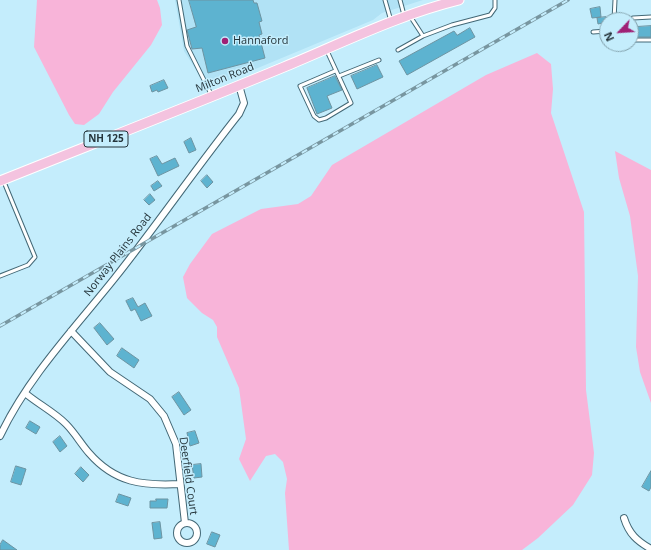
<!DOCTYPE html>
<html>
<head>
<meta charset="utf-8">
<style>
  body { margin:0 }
  #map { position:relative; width:651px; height:550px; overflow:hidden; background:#c4edfc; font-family:"Open Sans",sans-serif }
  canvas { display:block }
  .north { position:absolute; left:599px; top:12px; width:40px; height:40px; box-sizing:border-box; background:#c4edfc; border:1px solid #84a3ae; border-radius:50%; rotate:245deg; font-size:11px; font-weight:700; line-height:16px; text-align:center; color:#24343a }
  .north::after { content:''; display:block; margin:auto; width:14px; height:18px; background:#9f2175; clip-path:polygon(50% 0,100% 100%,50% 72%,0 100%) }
</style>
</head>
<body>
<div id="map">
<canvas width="651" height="550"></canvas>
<div class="north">N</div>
</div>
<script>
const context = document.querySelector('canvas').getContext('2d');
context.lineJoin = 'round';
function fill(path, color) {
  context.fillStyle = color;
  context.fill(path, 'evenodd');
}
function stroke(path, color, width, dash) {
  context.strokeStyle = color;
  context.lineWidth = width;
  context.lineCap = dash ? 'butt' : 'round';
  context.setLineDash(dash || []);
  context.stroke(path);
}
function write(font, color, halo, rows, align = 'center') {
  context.font = font + ' "Open Sans",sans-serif';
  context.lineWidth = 3;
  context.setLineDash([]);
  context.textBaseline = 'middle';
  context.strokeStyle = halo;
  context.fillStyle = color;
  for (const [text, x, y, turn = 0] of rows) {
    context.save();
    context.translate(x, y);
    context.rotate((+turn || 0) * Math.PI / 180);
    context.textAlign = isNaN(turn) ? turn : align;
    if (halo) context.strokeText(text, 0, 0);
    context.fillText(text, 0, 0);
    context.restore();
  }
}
fill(new Path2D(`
  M175 0H423L382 13 373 20 205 90V84L184 51Z`), '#b1e2f5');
fill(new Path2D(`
  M37 0H157L160 8 162 25 151 45 113 92 99 114 84 125 75 124 69 115 34 47Z
  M537 53 551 64 553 89 551 113 584 212 586 390 594 453 592 475 573 505 538 538 522 550H289L285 493 287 479 283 462 275 454 266 456 250 481 239 459 246 439 239 388 217 337V327L213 320 202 313 187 298 183 277 190 264 212 234 261 209 298 204 311 196 332 165 486 75Z
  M615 151 651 170V403L640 372 636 347 638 276 630 216 619 178Z`), '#f8b4d9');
const building = new Path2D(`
  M189 0H253L254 3H257L262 21 259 22 262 34 259 35 265 58 208 73 202 48 192 49 187 30 196 27Z
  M600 7 601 17 592 18 590 9Z
  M606 17 607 22 598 24 597 18Z
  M651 26V37H636V27Z
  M470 28 475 37 407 75 399 61 454 31 457 35Z
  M377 65 383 77 357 89 351 76Z
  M335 76 342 90 327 96 332 108 317 114 307 88Z
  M164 80 168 88 158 92 157 90 152 92 150 86Z
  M191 138 196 150 189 153 184 142Z
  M157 156 162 164 175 158 179 166 158 176 150 159Z
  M207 175 213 182 207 188 201 181Z
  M158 181 162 186 154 191 151 186Z
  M150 194 155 200 149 205 144 200Z
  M133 298 138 307 145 303 152 316 141 321 135 309 131 311 126 301Z
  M100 323 114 339 107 345 94 328Z
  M122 348 139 360 134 368 117 356Z
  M179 392 191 410 184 415 172 397Z
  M30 421 40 427 36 434 26 428Z
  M195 431 199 443 190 446 187 433Z
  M60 436 67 446 60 452 53 442Z
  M201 464 202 477 194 478 192 465Z
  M16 466 26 469 21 485 11 482Z
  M81 467 89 475 83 482 75 474Z
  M651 471V487L649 491 642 487Z
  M119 494 131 498 128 506 116 502Z
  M156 499H168L167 508H150V501H156Z
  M160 522 162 538 154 539 152 523Z
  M212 532 220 535 215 547 207 544Z
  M3 540 17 550H0V545Z`);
fill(building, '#5db3d0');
stroke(building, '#6d94a2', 1);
const lane = new Path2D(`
  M179 0 187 46 212 96
  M385 0 391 21
  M400 0 404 15
  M410 16 423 36 452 25 490 15 495 8V0
  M651 17 633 18 631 21 632 37 635 40H651
  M614 20 615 0
  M593 32 607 31
  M398 50 423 36
  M327 51 351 103 326 118 319 120 314 116 300 86 335 71
  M339 76 379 60
  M0 276 28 265 35 257 4 182`);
const street = new Path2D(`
  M71 331 110 372 150 399 164 416 176 444 185 523
  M25 393C38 404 54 412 66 424 75 433 81 444 89 453 115 483 143 486 180 484
  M0 436C28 377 74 329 114 279 157 225 196 168 239 114L244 103 239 85
  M624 518C629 534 637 541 651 549
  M177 533a10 10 0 1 1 20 0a10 10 0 1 1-20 0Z`);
const primary = new Path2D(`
  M0 181C95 143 190 106 284 67 342 43 398 15 459 0`);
stroke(lane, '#436876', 5);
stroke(street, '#436876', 8);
stroke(primary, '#fff', 11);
stroke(lane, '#fff', 3);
stroke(street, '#fff', 6);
stroke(primary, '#f4c3df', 9);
const rail = new Path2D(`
  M0 326 568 0`);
stroke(rail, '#7896a0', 3.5);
stroke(rail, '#c4edfc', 2, [6]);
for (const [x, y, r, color] of [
  [225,41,4,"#9f2175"]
]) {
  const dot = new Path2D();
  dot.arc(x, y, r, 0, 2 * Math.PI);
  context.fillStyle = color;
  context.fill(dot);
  stroke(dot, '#c4edfc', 1.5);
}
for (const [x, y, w] of [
  [106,139,44]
]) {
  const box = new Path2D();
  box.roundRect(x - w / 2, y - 8, w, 16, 3);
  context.fillStyle = '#c4edfc';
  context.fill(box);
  stroke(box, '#24343a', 1);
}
write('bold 10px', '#24343a', null, [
  ["NH 125",106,139]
]);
write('11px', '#24343a', '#c4edfc', [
  ["Hannaford",233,41]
], 'left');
write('11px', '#24343a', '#c4edfc', [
  ["Milton Road",225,78,-22],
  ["Norway Plains Road",118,255,-52],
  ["Deerfield Court",188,476,82]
]);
</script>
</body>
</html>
